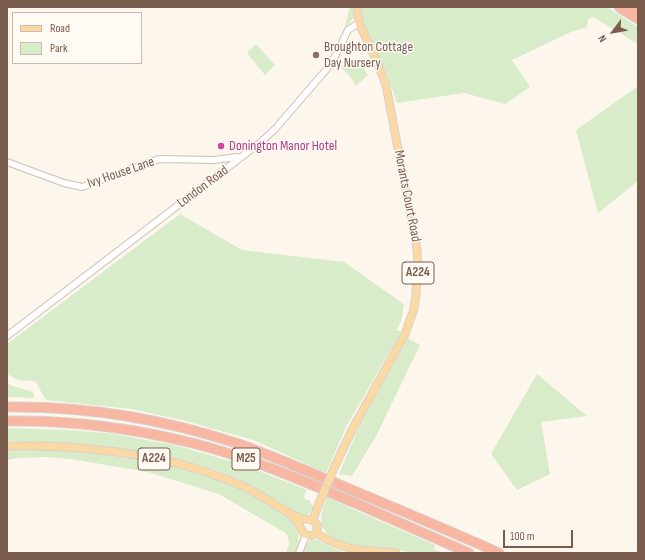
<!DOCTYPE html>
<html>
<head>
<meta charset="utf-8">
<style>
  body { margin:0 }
  #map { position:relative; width:645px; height:560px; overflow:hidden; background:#fdf6ec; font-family:"Sofia Sans Condensed",sans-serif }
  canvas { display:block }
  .frame { position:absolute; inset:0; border:8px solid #7a5c4d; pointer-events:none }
  .legend { position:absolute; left:12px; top:12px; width:130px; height:52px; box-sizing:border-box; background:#fffaf3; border:1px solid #cabbb1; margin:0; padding:5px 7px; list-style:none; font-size:12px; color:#7a5c4d }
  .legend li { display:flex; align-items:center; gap:8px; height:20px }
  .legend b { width:20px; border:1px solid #cabbb1 }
  .north { position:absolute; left:593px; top:12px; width:40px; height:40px; -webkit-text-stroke:3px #fffaf3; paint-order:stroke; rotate:238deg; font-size:11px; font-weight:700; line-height:16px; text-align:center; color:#7a5c4d }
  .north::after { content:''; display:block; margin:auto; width:14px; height:18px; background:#7a5c4d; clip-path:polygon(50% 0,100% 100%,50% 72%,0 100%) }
  .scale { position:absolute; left:503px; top:530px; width:70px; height:18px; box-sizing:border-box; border:2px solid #7a5c4d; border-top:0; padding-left:5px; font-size:12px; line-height:14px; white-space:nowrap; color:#7a5c4d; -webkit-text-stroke:3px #fffaf3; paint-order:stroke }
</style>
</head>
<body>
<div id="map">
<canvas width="645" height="560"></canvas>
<div class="frame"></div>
<ul class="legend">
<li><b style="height:5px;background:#fbd9a5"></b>Road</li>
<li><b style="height:11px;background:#d8ecc9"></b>Park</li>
</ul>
<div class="north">N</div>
<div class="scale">100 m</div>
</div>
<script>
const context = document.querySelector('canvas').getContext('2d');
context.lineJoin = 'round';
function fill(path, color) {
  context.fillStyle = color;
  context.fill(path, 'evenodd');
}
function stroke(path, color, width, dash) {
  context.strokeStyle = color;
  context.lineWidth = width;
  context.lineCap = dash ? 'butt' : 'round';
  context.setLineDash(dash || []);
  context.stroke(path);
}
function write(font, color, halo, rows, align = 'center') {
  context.font = font + ' "Sofia Sans Condensed",sans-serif';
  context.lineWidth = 3;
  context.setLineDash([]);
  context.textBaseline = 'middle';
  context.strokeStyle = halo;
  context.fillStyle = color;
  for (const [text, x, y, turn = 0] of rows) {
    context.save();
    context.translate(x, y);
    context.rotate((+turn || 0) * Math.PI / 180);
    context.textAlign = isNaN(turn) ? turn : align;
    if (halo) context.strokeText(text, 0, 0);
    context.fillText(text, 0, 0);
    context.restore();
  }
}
fill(new Path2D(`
  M350 7H354C355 18 352 21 344 29Z
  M361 7H607L638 27V44L593 17 588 19 587 27 571 32 512 60 530 87 505 104 464 93 397 103C392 89 388 75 382 62 373 44 362 27 361 7Z
  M256 44 275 65 265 75 247 53Z
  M346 59 355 65 359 61 365 68 364 69 368 75 356 86 349 75 341 68Z
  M638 86V181L598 213 576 130Z
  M180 214 242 250 344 262 404 304 401 322 396 330 401 332 346 427 326 473 256 441 186 421 132 409 46 400 35 381 18 380 7 374V344Z
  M408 338 420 345 376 436 352 476 339 474 358 429Z
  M537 374 587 416 541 422 550 474 517 490 491 454Z
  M7 383 12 386 33 392 34 398 7 397Z
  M7 428 68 430 107 433 174 445 241 464 307 490 303 498 310 501 312 505 314 506C311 513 309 515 301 516 279 502 258 488 235 478 204 464 171 457 138 452 95 445 51 441 7 441Z
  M7 450C58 448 110 454 160 464V466C164 467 167 466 172 467 180 468 188 471 196 473 219 479 283 506 295 526 300 535 299 544 295 553H286L289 544 287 534 219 494 148 472 77 460 48 457 17 458 7 460Z
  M327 497 348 507 435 545 434 549 443 553C434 553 424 554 415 553 407 552 399 550 391 549 357 546 304 547 327 497Z
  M316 539 335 549 346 553H303L308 542Z`), '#d8ecc9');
const minor = new Path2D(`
  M7 162 64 183 82 187 159 159 214 160 237 157 239 158
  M7 336 261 142 275 129 326 70 336 55 348 30 359 23
  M299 553 306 535`);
const major = new Path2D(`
  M7 446C72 444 159 453 220 477 234 482 248 488 261 496 274 503 287 514 301 518 305 520 309 519 313 520L318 526 316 533 311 536 304 534 298 523 290 514
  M335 466 352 430 405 334 414 309 416 294 418 266 417 250 386 85 378 64 359 23 357 7
  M313 520 319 503
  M316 533C346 552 363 550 396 553`);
const highway = new Path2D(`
  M619 7 638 19
  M633 7 638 10
  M7 407C84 406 163 419 236 443 271 455 304 470 338 484 392 507 446 529 499 553
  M7 421C71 420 134 428 196 444 251 458 303 481 355 503 393 520 431 536 469 553`);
stroke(minor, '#d1beb0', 8);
stroke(major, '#dad1cd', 9);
stroke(highway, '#dad1cd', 11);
stroke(minor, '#fff', 6);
stroke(major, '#fbd9a5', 7);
stroke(highway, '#f7b7a3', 9);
const majorBridge = new Path2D(`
  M319 503 335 466`);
stroke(majorBridge, '#dad1cd', 9, []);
stroke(majorBridge, '#fbd9a5', 7);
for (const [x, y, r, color] of [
  [316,55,4,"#8d6e63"],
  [221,146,4,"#d1479c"]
]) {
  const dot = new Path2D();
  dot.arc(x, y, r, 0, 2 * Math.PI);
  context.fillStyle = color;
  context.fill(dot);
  stroke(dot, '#fffaf3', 1.5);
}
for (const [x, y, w] of [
  [418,273,32],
  [154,459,32],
  [246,459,28]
]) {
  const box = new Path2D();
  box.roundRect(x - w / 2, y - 11, w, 22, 3);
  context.fillStyle = '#fffaf3';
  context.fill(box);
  stroke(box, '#7a5c4d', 1);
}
write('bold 13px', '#7a5c4d', null, [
  ["A224",418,273],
  ["A224",154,459],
  ["M25",246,459]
]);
write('14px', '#785e54', '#fffaf3', [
  ["Broughton Cottage",324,47],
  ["Day Nursery",324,63]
], 'left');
write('14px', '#b23c85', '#fffaf3', [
  ["Donington Manor Hotel",229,146]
], 'left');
write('14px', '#7a5c4d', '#fffaf3', [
  ["Ivy House Lane",121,173,-19],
  ["London Road",203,187,-37],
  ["Morants Court Road",407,196,79]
]);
</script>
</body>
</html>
